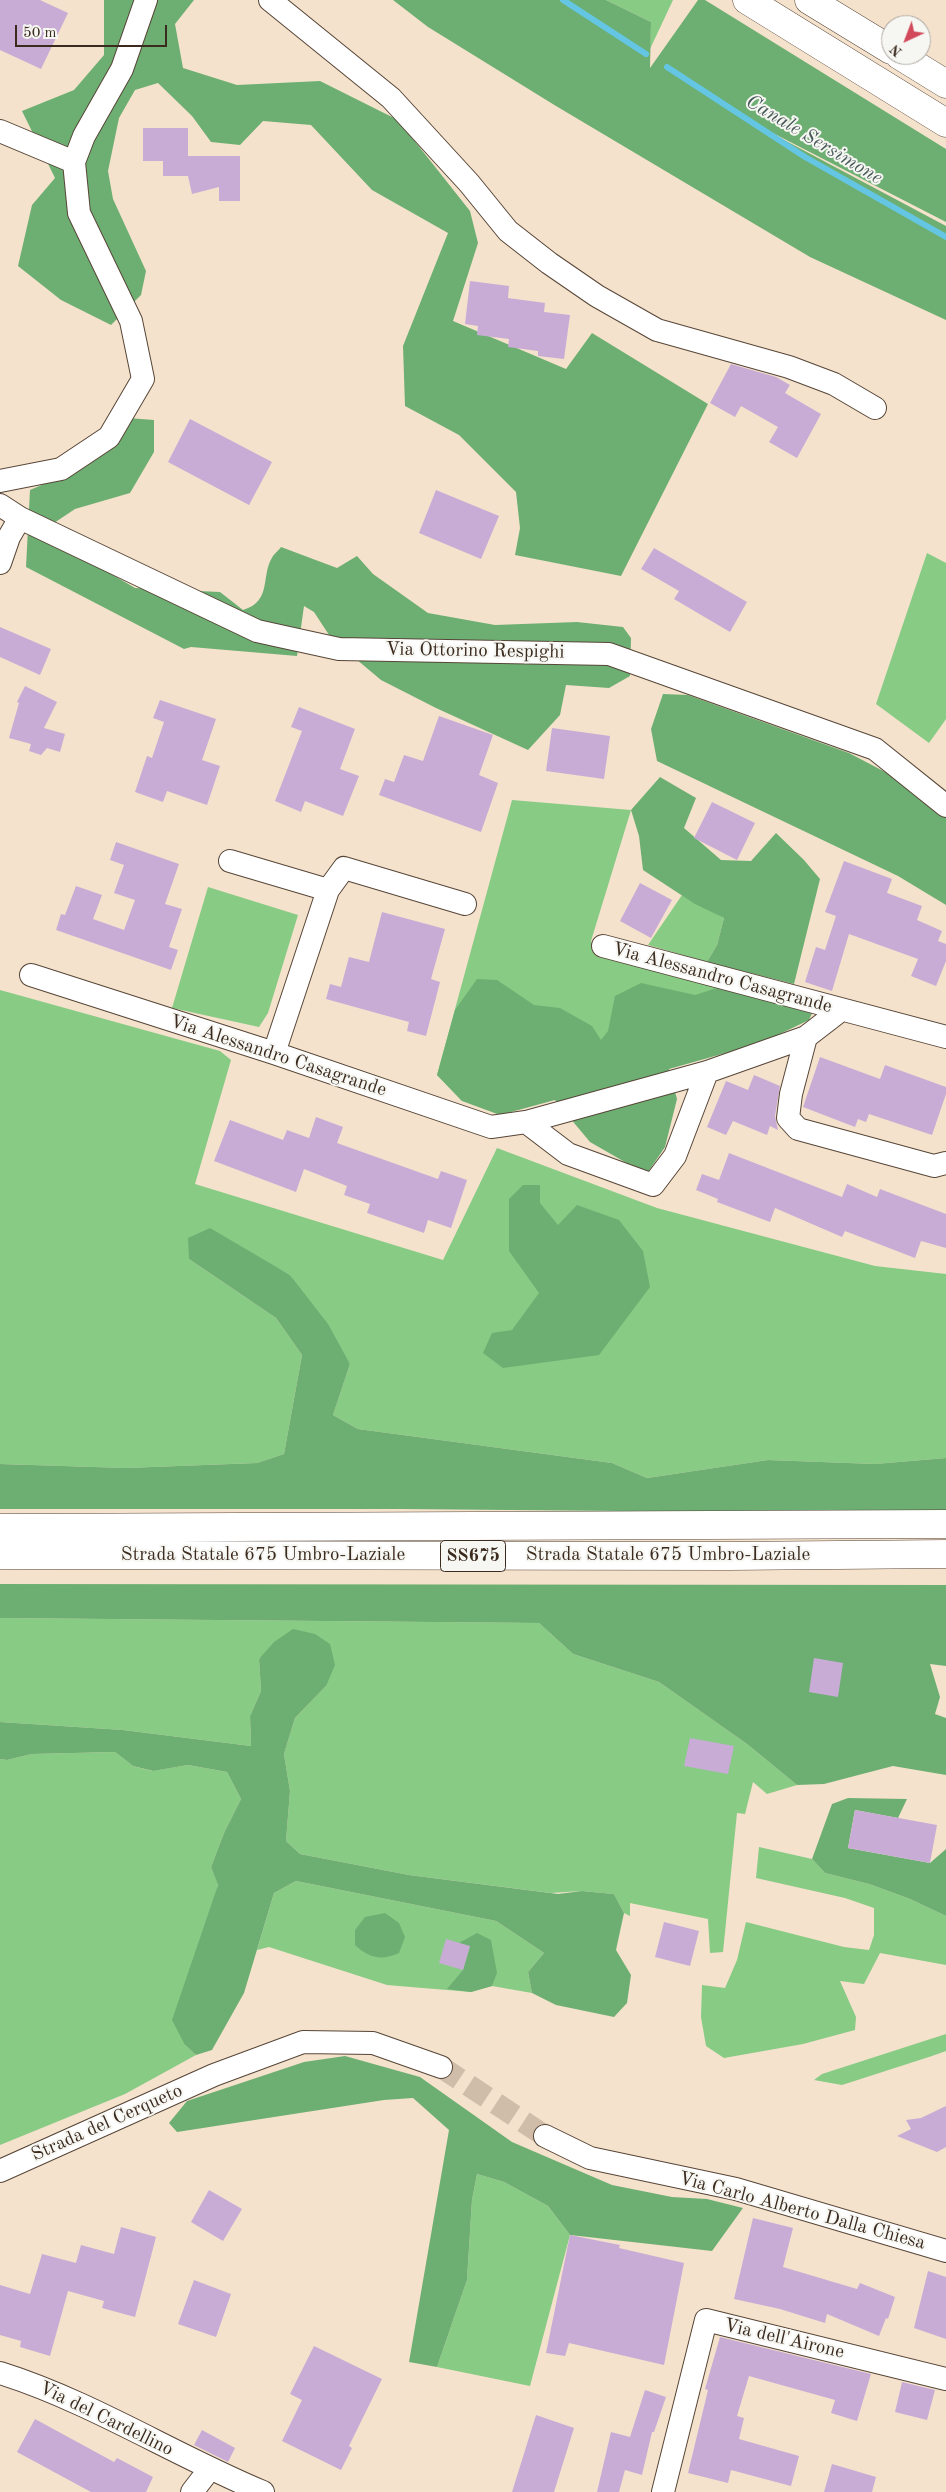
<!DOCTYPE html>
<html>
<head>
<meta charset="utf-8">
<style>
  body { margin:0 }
  #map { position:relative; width:946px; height:2492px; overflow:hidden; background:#f5e2cc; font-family:"Old Standard TT",serif }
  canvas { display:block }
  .north { position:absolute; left:881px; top:15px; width:50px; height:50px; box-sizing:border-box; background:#f6f6f2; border:1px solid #aba49d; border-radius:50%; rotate:223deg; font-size:14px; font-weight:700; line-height:20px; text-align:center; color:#3b2a1e }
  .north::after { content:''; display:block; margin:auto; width:18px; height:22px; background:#d1495b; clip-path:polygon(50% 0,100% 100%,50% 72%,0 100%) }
  .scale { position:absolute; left:15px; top:25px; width:152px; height:22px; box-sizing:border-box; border:2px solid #3b2a1e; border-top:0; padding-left:6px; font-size:15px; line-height:18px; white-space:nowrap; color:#3b2a1e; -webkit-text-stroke:4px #f6f6f2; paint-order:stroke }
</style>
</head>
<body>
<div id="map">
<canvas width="946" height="2492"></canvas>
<div class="north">N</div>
<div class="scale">50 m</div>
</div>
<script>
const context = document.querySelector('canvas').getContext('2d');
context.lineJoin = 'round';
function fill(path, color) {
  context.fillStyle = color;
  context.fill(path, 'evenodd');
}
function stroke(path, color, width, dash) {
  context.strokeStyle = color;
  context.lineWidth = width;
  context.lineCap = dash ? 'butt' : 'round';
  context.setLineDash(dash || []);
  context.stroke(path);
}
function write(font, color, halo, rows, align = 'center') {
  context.font = font + ' "Old Standard TT",serif';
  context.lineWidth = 4;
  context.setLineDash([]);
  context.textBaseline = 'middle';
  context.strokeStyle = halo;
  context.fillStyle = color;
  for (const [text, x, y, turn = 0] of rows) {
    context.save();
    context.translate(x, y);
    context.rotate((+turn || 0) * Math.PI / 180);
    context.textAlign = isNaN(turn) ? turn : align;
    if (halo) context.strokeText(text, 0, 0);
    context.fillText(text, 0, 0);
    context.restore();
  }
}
fill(new Path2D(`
  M606 0H673L650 49 651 22Z
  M927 553 946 563V719L929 743 876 704Z
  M512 800 631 810 591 941 599 955 813 1011 462 1101 437 1075Z
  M208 887 298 915 268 1013 259 1027 172 1008Z
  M682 895 724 918 717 945 707 962 648 945Z
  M0 990 220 1051 231 1060 195 1184 443 1260 497 1148 657 1208 875 1266 946 1274V1458L875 1464 768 1460 647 1478 612 1463 358 1429 333 1415 350 1364 290 1275 253 1255 189 1259 276 1318 302 1355 284 1454 257 1463 126 1468 0 1464Z
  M0 1618 539 1623 573 1654 659 1682 747 1744 797 1785 767 1794 753 1782 745 1814 737 1813 723 1952 710 1953 708 1919 630 1903V1916L624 1913 614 1894 582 1891 551 1893 409 1875 300 1854 286 1841 290 1791 284 1754 295 1718 326 1686 259 1658 261 1691 250 1716 251 1746 123 1730 0 1722Z
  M115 1752 133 1766 152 1771 188 1765 227 1772 241 1799 224 1833 211 1867 218 1884 185 2045 196 2055 125 2094 0 2145V1759L7 1760 32 1754Z
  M759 1847 812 1859 825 1873 869 1884 910 1899 946 1916V1965L880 1953 864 1984 840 1981 856 2017 855 2030 803 2044 724 2058 706 2046 701 2017 702 1985 725 1988 737 1960 746 1922 844 1947 869 1950 874 1935V1908L845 1898 756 1878Z
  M296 1881 496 1921 544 1953 528 1972 532 1993 492 1986 471 1992 387 1985 269 1947 257 1950 274 1893Z
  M946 2034V2051L932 2056 842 2085 814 2080 822 2074Z
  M477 2174 504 2182 548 2206 570 2235 530 2386 437 2367 467 2280 472 2200Z`), '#87cb85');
fill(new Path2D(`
  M104 0H194L175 24 183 68 237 85 320 81 398 120 470 211 478 243 453 321 566 369 592 333 708 404 621 576 515 555 520 528 516 492 459 435 405 406 403 346 448 233 372 190 311 125 263 121 240 145 211 142 192 116 158 83 135 90 119 118 108 171 113 199 146 271 141 295 111 325 61 300 18 266 32 205 55 178 22 111 74 90 104 55Z
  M393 0H606L651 22 650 68 698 0H705L946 149V222L726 109 946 226V320L810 257 556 106 428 27Z
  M128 418 154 420V452L130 493 75 509 54 523 76 553 135 588 220 592 243 610C273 601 260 575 273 556 275 553 279 550 281 547L337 568 357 556 373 574 428 613 495 625 577 622 623 627 631 638 630 676 609 688 566 685 560 715 528 750 436 708 381 680 331 638 314 612 304 606 297 656 191 647 184 649 26 567 30 490 77 470Z
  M663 694 688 695 849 753 889 774 946 817V905L898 876 657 761 651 729Z
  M660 777 696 798 684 828 721 860 751 861 776 833 804 860 820 879 794 984 707 962 717 945 724 918 695 904 643 870 639 836 631 810Z
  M477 979 497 980 534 1005 560 1008 592 1026 601 1040 608 1031 615 996 641 983 695 995 720 987 813 1011 809 1020 761 1043 669 1069 677 1099 665 1147 648 1172 630 1165 590 1142 555 1100 500 1115 462 1101 437 1075 455 1010Z
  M523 1185H540V1203L558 1225 577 1205 619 1220 643 1251 650 1287 599 1355 503 1368 483 1353 492 1333 512 1330 539 1293 509 1251V1199Z
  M210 1228 290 1275 328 1324 350 1364 333 1415 358 1429 612 1463 647 1478 768 1460 875 1464 946 1458V1514L401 1509H0V1464L126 1468 257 1463 284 1454 302 1355 276 1318 189 1259 188 1238Z
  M0 1584 946 1585V1666L930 1664 940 1697 935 1714 946 1718V1775L893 1766 824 1784 797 1785 747 1744 659 1682 573 1654 539 1623 0 1618Z
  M293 1629 315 1634 330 1644 335 1665 326 1686 295 1718 284 1754 290 1791 286 1841 300 1854 409 1875 558 1894 582 1891 614 1894 624 1913 616 1950 631 1975 627 2003 614 2017 556 2005 532 1993 528 1972 544 1953 496 1921 296 1881 274 1893 244 1993 212 2050 196 2055 185 2045 172 2020 218 1885 211 1867 224 1833 241 1799 227 1772 188 1765 153 1771 133 1766 115 1752 32 1754 7 1760 0 1759V1722L123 1730 251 1746 250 1716 261 1691 259 1659 274 1642Z
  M848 1798 907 1799 898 1818 855 1810 848 1848 930 1863 946 1849V1916L910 1899 869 1884 825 1873 812 1859 832 1804Z
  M385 1913 399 1923 405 1937 399 1953C381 1961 369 1958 355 1945V1930L365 1917Z
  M477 1933 491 1940 497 1973 492 1986 471 1992 447 1989 463 1970 470 1947 459 1943Z
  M345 2056 420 2077 512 2142 612 2185 672 2197 707 2199 743 2208 712 2251 570 2235 548 2206 504 2182 477 2174 472 2200 467 2280 437 2367 409 2362 449 2130 413 2098 384 2100 177 2132 169 2123 187 2101 304 2062Z`), '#6daf72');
stroke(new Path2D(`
  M563 0 646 54
  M667 67 805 157 946 237`), '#64c6e2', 6);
fill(new Path2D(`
  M0 0H40L68 13 41 69 0 50Z
  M143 128H188V156H240V201H219V187L192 194 188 176H163V161H143Z
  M470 281 509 286 508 298 545 303 544 312 570 315 564 359 538 356V351L508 347 509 339 477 335 478 326 465 324Z
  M731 364 776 377 790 385 785 393 821 414 797 458 769 442 778 427 741 406 735 417 710 403Z
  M190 419 272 462 249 505 168 462Z
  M436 490 499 516 481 559 419 533Z
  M654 548 747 602 730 632 674 599 679 591 641 569Z
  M0 627 51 649 40 675 0 657Z
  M25 686 57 702 44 728 65 734 60 752 47 748 41 755 29 751 31 744 9 738 19 703 17 702Z
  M160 700 216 719 202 760 220 766 207 805 167 791 163 802 135 792 147 756 152 758 164 722 153 718Z
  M299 707 355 729 340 769 359 776 343 816 305 801 301 812 275 801 302 731 291 727Z
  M439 716 493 735 479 775 498 783 481 832 379 795 385 779 394 782 404 755 423 761Z
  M552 728 610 736 604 779 546 771Z
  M712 802 755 823 737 860 694 838Z
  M116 842 179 864 165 904 182 909 169 947 178 950 171 970 56 930 61 914 65 915 76 886 102 895 93 919 124 930 135 900 114 893 124 865 110 860Z
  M844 861 892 879 887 893 922 906 917 920 942 931 938 941 946 944V961L936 986 911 976 918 959 849 934 832 991 805 982 816 947 825 950 836 916 825 912Z
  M640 883 672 900 651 938 620 921Z
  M382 912 445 929 431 979 440 982 426 1036 407 1031 409 1022 326 999 330 984 341 987 349 957 369 962Z
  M820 1057 880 1079 885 1065 946 1087V1094L932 1135 869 1114 866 1122 858 1119 855 1127 803 1107Z
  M754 1075 780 1086 775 1116 778 1130 770 1126 767 1135 733 1121 726 1135 707 1127 726 1081 748 1090Z
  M316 1117 343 1127 337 1143 438 1179 441 1171 467 1180 451 1228 428 1220 424 1233 367 1213 370 1204 344 1195 347 1186 304 1169 296 1192 214 1161 230 1120 283 1140 287 1130 309 1138Z
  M729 1153 842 1197 847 1184 877 1197 880 1189 946 1214V1248L921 1241 915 1258 845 1231 842 1237 775 1208 770 1222 717 1202 718 1199 696 1190 702 1174 719 1180Z
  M814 1658 843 1663 838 1697 809 1692Z
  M690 1738 734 1746 728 1774 684 1766Z
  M855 1810 937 1825 930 1863 848 1848Z
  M664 1922 699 1931 690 1966 655 1957Z
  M446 1939 470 1946 463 1970 439 1963Z
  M946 2106V2147L937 2152 897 2136 911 2129 906 2120 921 2118Z
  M209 2190 242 2209 223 2241 191 2222Z
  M753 2218 793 2228 783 2267 857 2289 860 2283 895 2297 888 2319 886 2318 879 2336 827 2314 825 2323 780 2309 734 2299Z
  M121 2227 156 2237 135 2317 102 2308 104 2301 68 2291 50 2356 20 2347 21 2341 0 2335V2285L30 2294 42 2254 76 2263 81 2245 114 2254Z
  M570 2235 620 2245 619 2248 684 2263 664 2365 569 2343 565 2356 546 2353Z
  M928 2271 946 2277V2339L914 2328Z
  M194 2280 231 2294 216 2337 178 2324Z
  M720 2337 871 2374 857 2421 831 2413 835 2400 749 2376 737 2416 744 2418 739 2439 799 2456 791 2486 731 2470 728 2483 688 2473 708 2390 705 2389Z
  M314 2346 382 2379 349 2446 352 2448 341 2470 282 2441 302 2400 290 2394Z
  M902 2382 935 2390 927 2420 895 2412Z
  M645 2390 666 2397 654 2432H652L642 2475 625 2470 619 2492H597L611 2432 630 2437Z
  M536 2415 574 2428 554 2492H512Z
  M35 2419 114 2462 117 2458 153 2477 146 2492H91L17 2452Z
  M202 2430 235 2448 228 2462 194 2445Z
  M832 2464 876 2477 872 2492H824Z`), '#c9acd6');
stroke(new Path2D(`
  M441 2067 545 2136`), '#d0bda9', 22, [22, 11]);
const street = new Path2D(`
  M270 0 391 98 469 183 508 231 549 263 597 296 657 330 789 367 834 384 875 408
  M0 131 74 162
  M0 481 61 469 109 437 143 379 131 321 79 213 74 162 84 136 122 69 146 0
  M0 505 20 518 257 631 275 635 339 649 609 654 875 749 946 806
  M0 563 9 537 20 518
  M230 861 328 890 274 1053
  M328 890 344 868 465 904
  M603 946 946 1037
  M31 975 274 1053 491 1127 526 1122 707 1072 806 1037 841 1010
  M806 1037 791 1094 788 1118 798 1129 934 1166 946 1163
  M526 1122 568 1154 653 1185 675 1156 707 1072
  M545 2136 590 2158 736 2189 946 2251
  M0 2171 214 2075 303 2042 373 2043 441 2067
  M0 2373C92 2402 174 2455 263 2492
  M192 2492 209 2470
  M663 2492 706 2320 946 2379`);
const secondary = new Path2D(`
  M747 0 946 123
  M809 0 891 50
  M899 55 946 84`);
const highway = new Path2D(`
  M0 1528 946 1524
  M0 1555 729 1556 946 1554`);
stroke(street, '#574638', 24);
stroke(secondary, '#574638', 29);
stroke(highway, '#574638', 29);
stroke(street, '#fff', 22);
stroke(secondary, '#fff', 28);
stroke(highway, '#fff', 28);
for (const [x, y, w] of [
  [473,1556,65]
]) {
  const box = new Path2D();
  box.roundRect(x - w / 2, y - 15.5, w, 31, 4);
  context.fillStyle = '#f6f6f2';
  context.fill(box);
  stroke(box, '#3b2a1e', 1);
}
write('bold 18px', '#3b2a1e', null, [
  ["SS675",473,1556]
]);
write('19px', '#3b2a1e', '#f6f6f2', [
  ["Via Ottorino Respighi",475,651,1],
  ["Via Alessandro Casagrande",722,978,15],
  ["Via Alessandro Casagrande",278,1056,18],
  ["Strada Statale 675 Umbro-Laziale",263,1555],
  ["Strada Statale 675 Umbro-Laziale",668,1555],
  ["Strada del Cerqueto",107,2123,-24],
  ["Via Carlo Alberto Dalla Chiesa",802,2211,15],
  ["Via dell'Airone",784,2339,13],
  ["Via del Cardellino",106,2419,26]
]);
write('italic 20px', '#475959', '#f6f6f2', [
  ["Canale Sersimone",814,140,31]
]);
</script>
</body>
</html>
